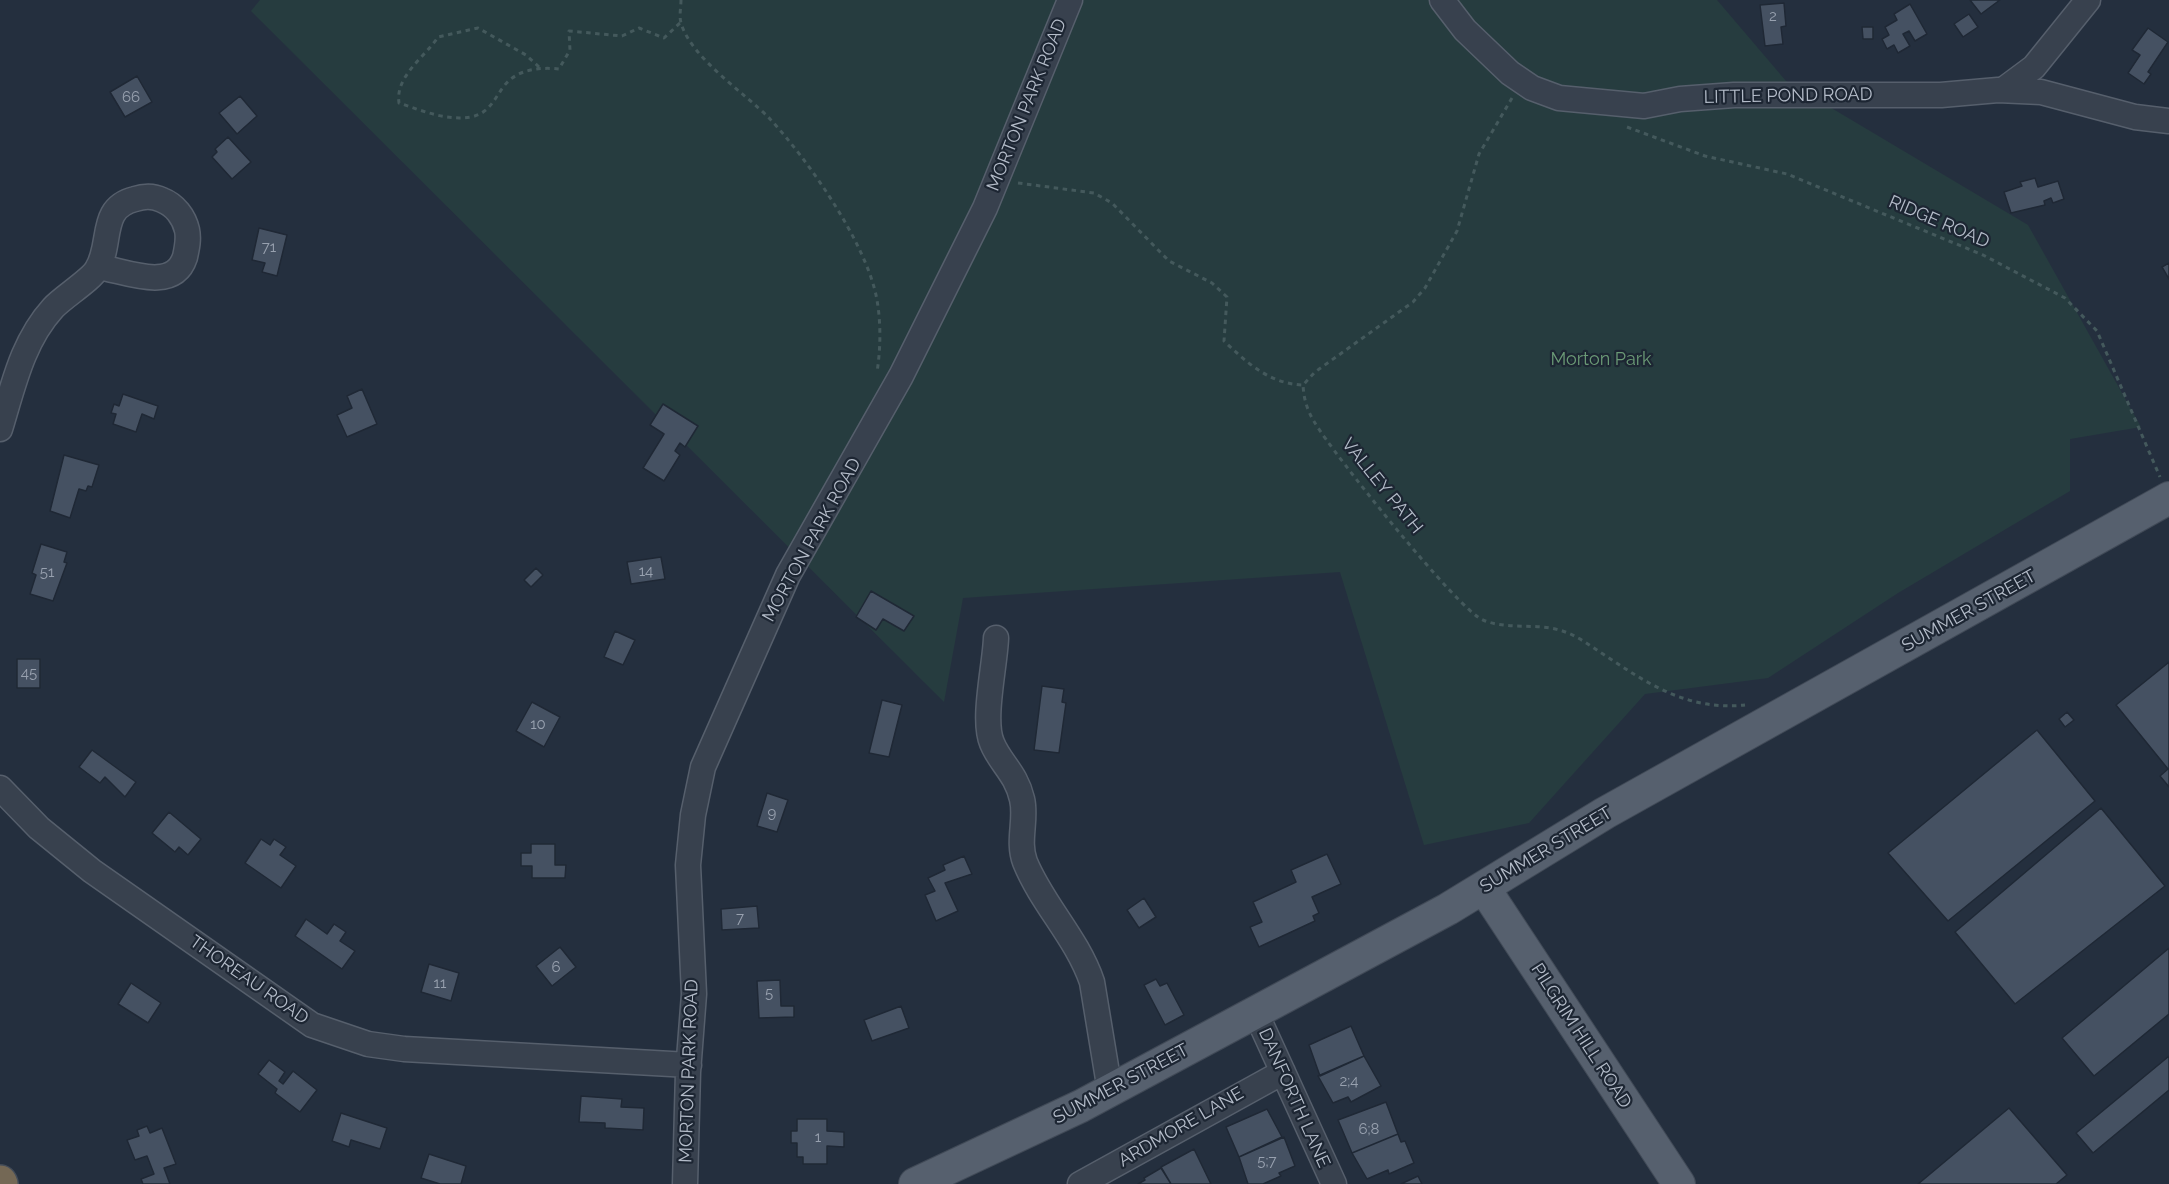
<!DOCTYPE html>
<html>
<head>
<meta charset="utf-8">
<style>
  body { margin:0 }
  canvas { display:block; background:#242f3e }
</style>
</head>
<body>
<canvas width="2169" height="1184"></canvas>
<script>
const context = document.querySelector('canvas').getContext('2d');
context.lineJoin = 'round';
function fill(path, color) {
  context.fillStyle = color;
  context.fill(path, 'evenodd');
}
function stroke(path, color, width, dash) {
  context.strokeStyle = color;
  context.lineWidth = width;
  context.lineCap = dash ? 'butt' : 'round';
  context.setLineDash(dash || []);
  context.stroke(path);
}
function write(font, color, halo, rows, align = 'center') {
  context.font = font + ' Raleway,sans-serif';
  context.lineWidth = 4.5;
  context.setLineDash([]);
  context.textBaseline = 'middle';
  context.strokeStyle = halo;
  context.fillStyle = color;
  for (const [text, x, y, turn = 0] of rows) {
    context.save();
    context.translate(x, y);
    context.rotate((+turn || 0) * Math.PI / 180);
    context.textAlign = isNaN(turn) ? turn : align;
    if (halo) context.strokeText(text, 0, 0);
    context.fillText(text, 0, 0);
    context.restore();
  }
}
fill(new Path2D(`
  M260 0H1717L1786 81 2028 225 2141 427 2070 439V491L1898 593 1768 678 1645 694 1529 823 1424 845 1340 572 963 598 944 702 251 11Z`), '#263c3f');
const building = new Path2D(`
  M1970 0H2000L1981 14Z
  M1784 3 1786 26 1781 27 1783 44 1765 46 1760 5Z
  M1910 4 1927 34 1915 41 1909 31 1903 34 1910 46 1898 53 1894 45 1887 49 1882 39 1889 35 1885 27 1897 20 1894 14Z
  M1969 14 1978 27 1963 37 1954 24Z
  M1862 27H1873V39H1863Z
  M2148 28 2168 42 2148 72 2151 74 2144 84 2128 73 2140 55 2132 50Z
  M137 76 152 102 125 117 110 92Z
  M240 96 257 116 237 134 219 113Z
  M228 137 251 162 232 179 212 157 217 152 215 149Z
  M2035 178 2038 187 2058 181 2064 199 2053 203 2051 198 2044 201 2045 205 2011 213 2004 192 2022 186 2020 182Z
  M259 228 287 235 277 276 262 272 265 263 252 260Z
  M2169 263V279L2162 267Z
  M362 389 377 424 347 437 337 415 352 408 347 396Z
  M123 394 158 406 154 419 142 414 136 432 113 424 116 414 111 413 114 404 119 406Z
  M663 404 698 426 685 447 680 443 675 451 680 455 664 481 643 468 664 434 650 425Z
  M64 455 99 465 92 487 88 486 86 491 79 489 70 518 50 511Z
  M41 544 67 552 64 562 67 563 53 601 30 594 36 575 32 573Z
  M661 557 665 579 631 584 627 562Z
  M536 568 543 575 531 587 524 580Z
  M871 591 914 616 904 631 883 619 876 630 856 617Z
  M615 631 635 640 623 665 604 657Z
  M17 659H40V688H17Z
  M2169 662V787L2160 776 2168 769 2116 705Z
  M1042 686 1064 689 1062 702 1066 703 1059 753 1034 750Z
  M882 700 902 705 889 757 869 753Z
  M532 702 560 717 544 747 516 731Z
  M2067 712 2074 720 2065 727 2059 719Z
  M2037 730 2095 801 1948 921 1888 853Z
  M92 750 136 782 125 797 105 777 100 783 79 767Z
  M767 793 788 800 777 832 757 826Z
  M2101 808 2165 886 2015 1004 1955 932Z
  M169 812 201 839 188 855 179 847 175 852 152 833Z
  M261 839 270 845 274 839 286 847 280 855 296 866 281 888 245 863Z
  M531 844H555V865H566L565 878H532V866H521V853H531Z
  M1327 854 1341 884 1312 897 1319 913 1313 916 1315 921 1259 947 1250 927 1262 922 1253 902 1296 882 1291 870Z
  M964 856 972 874 945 883 958 911 936 921 925 895 935 891 928 878 945 870 943 865Z
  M1144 898 1156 917 1139 928 1127 910Z
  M757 906 759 928 722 930 721 909Z
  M306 919 327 934 334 924 346 932 340 941 355 951 342 969 295 936Z
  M560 947 576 967 552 986 536 966Z
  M2169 948V1014L2094 1076 2062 1038Z
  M429 964 459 973 451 1001 421 992Z
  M1156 979 1160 986 1167 983 1184 1015 1165 1025 1144 985Z
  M780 980 781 1006H794V1017L759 1018 757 981Z
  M131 983 161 1003 148 1023 118 1004Z
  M901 1006 909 1028 872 1041 864 1020Z
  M1351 1026 1364 1056 1320 1076 1309 1045Z
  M1364 1056 1381 1086 1351 1102 1348 1097 1333 1103 1318 1076Z
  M2169 1056V1090L2093 1153 2076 1133Z
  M269 1060 285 1072 279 1081 283 1084 293 1071 317 1090 300 1112 275 1093 277 1089 258 1074Z
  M581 1096 622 1099 621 1107 644 1108 643 1130 605 1128V1123L579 1122Z
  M1386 1102 1398 1134 1352 1153 1338 1120Z
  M2009 1108 2067 1175 2056 1184H1918Z
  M1267 1109 1282 1137 1239 1157 1226 1127Z
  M341 1113 387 1128 380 1149 351 1140 349 1147 332 1141Z
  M797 1119H827V1131L844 1132V1147L827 1146V1164H803V1157H797V1143H791V1131H797Z
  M147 1126 150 1133 162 1128 176 1164 164 1168 170 1184H143L141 1179 154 1174 147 1156 135 1160 127 1140 139 1136 137 1130Z
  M1398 1134 1401 1142 1405 1141 1414 1163 1389 1174 1388 1170 1367 1179 1352 1153Z
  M1284 1137 1295 1166 1279 1173 1281 1176 1263 1184H1248L1239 1157Z
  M1194 1149 1211 1184H1171L1161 1167Z
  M429 1154 466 1166 461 1184H440L421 1178Z
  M1161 1168 1171 1184H1138L1145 1180 1144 1178Z
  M1418 1176 1422 1184H1401Z`);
fill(building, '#455162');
stroke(building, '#1f2835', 1.5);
const minor = new Path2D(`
  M1442 0 1465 30 1510 73 1532 88 1559 98 1644 106 1680 99 1734 95H1941L1998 90 2041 92 2135 117 2169 121
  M2003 90 2034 67 2088 0
  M0 429C13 387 22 342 53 308 63 297 91 280 97 269 113 243 98 208 135 199 144 196 154 196 162 200 175 205 184 217 187 230 189 239 187 248 185 257 173 294 123 270 98 267
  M996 638C995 666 982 720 992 743 1000 763 1016 773 1022 799 1027 819 1017 841 1025 862 1042 904 1077 938 1092 982L1110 1091
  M0 788 39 828 92 871 312 1025 368 1044 404 1049 689 1065
  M1255 1011 1334 1184
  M685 1184 688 1072 694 994 688 865 693 815 703 767 788 575 901 376 985 208 1070 0
  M1080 1184 1283 1072`);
const major = new Path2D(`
  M1484 888 1679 1184
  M915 1184 1081 1106 1448 909 1605 813 2169 498`);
const highway = new Path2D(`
  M0 1182 1 1184`);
stroke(minor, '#565f6c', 27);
stroke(major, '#414a57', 34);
stroke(highway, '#434c59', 36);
stroke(new Path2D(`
  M681 0C681 7 679 16 681 23 691 58 745 93 770 119 808 160 864 240 876 295 881 319 881 347 877 372
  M539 67 526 55 478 28 438 37C425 57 395 76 399 103 423 111 446 121 471 117 490 113 494 99 504 86 517 69 540 67 559 69L570 50 569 31 622 36 639 28 664 38 681 22
  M1512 98 1479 154 1457 231 1425 288 1413 302 1315 372 1303 385C1304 400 1307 410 1315 423 1332 452 1459 611 1483 620 1506 630 1535 623 1559 630 1575 634 1589 645 1603 654 1648 684 1688 711 1745 705
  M1627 127 1705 156 1787 174 1983 255 2065 298 2097 331 2160 477
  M1018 183 1094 193 1112 203 1169 261 1212 283 1227 297 1224 341C1247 363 1270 384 1303 385`), '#44595c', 3, [4.5, 4.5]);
stroke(minor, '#38414e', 24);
stroke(major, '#56606e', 32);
stroke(highway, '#746855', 33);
write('15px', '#98a1af', null, [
  ["2",1773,16],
  ["66",131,97],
  ["71",269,247],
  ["14",646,571],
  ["51",47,572],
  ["45",29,673],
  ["10",538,724],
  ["9",772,813],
  ["7",740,918],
  ["6",556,967],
  ["11",440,983],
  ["5",769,993],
  ["2;4",1349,1081],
  ["6;8",1369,1129],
  ["1",818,1137],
  ["5;7",1267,1161]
]);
write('18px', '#b4bcc9', '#1d2633', [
  ["LITTLE POND ROAD",1788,96,-1],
  ["MORTON PARK ROAD",1027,105,-68],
  ["RIDGE ROAD",1939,222,23],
  ["VALLEY PATH",1382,486,51],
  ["MORTON PARK ROAD",812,540,-61],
  ["SUMMER STREET",1969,611,-29],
  ["SUMMER STREET",1546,850,-31],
  ["THOREAU ROAD",249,980,35],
  ["PILGRIM HILL ROAD",1581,1036,57],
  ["MORTON PARK ROAD",689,1071,-88],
  ["SUMMER STREET",1121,1084,-28],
  ["DANFORTH LANE",1294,1098,66],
  ["ARDMORE LANE",1181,1127,-30]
]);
write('18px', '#6b9a76', '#1d2633', [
  ["Morton Park",1601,360]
]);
</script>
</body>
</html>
